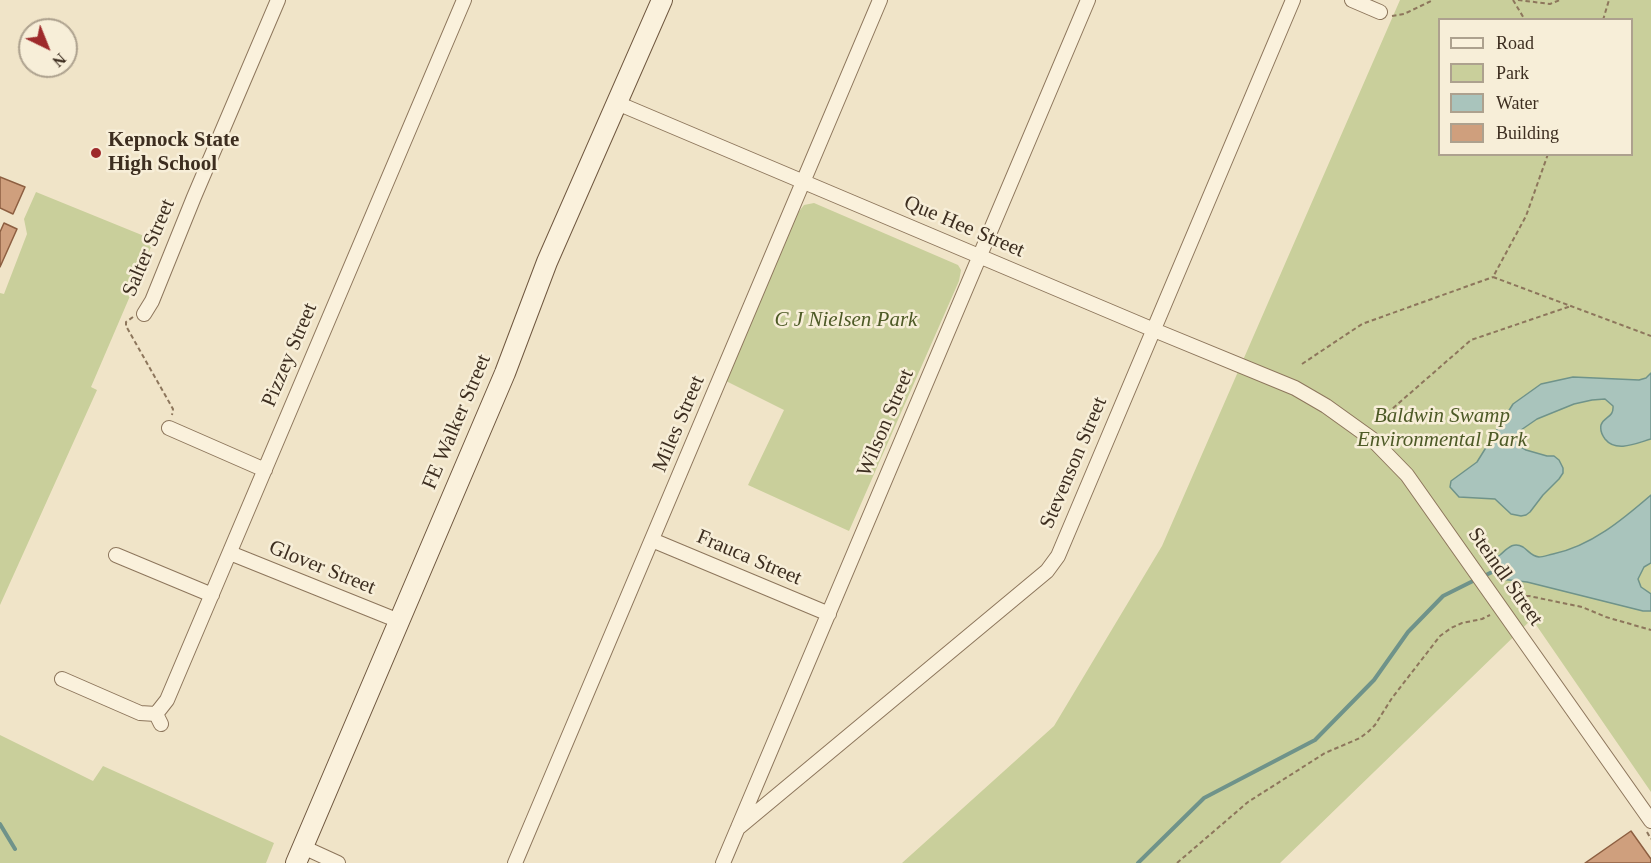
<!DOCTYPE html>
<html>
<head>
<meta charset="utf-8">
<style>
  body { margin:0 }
  #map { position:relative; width:1651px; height:863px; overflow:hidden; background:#f0e4c8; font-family:"Times New Roman",serif }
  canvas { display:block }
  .legend { position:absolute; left:1438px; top:18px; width:195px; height:138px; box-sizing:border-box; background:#f7eed8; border:2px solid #ada18e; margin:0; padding:8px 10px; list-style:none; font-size:18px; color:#3d2e20 }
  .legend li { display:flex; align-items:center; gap:12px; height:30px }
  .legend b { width:30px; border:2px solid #ada18e }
  .north { position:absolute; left:18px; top:18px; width:60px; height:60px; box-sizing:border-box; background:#f7eed8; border:2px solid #ada18e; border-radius:50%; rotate:137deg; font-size:16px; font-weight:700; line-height:24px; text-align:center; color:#3d2e20 }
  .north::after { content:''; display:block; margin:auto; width:21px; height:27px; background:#9e2a2b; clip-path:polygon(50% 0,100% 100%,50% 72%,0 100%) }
</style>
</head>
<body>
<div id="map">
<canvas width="1651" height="863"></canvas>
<ul class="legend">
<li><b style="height:8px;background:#faf1dc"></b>Road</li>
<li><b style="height:16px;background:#c9cf9b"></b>Park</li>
<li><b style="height:16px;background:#a9c4bc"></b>Water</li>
<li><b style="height:16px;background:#cf9f7d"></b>Building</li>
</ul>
<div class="north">N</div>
</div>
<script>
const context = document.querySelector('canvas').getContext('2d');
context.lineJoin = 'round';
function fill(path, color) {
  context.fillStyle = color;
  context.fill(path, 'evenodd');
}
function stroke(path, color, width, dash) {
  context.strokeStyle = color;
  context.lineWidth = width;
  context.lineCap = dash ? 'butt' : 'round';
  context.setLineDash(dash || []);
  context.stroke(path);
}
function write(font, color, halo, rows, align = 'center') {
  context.font = font + ' "Times New Roman",serif';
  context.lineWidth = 5;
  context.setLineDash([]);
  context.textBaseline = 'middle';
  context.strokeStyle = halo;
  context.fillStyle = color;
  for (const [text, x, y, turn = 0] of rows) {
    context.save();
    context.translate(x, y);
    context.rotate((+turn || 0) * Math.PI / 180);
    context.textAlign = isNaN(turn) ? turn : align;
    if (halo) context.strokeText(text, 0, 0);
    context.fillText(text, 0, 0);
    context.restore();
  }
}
fill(new Path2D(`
  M1400 0H1651V792L1532 619 1280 863H902L1054 726 1162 546ZM1440 20H1632V154H1440Z
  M36 192 154 240 91 387 97 390 0 605V293L4 294 27 234 24 219Z
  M814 203 958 265 961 270 959 281 849 531 748 485 784 410 726 381 797 214 804 205Z
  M0 735 93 781 103 766 274 843 266 863H0Z`), '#c9cf9b');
const water = new Path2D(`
  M1651 373V439C1637 443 1616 453 1605 439 1602 435 1600 430 1601 425 1604 416 1614 418 1613 406L1605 399 1592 400 1574 404 1537 419 1521 430 1519 435V442L1521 447 1526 450 1547 456H1554L1559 460 1563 468V473L1559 479 1543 495 1530 512 1526 515 1521 516 1511 514 1495 499 1459 497 1450 487 1451 481 1477 462 1513 404 1541 384 1573 377 1639 380 1646 378Z
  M1651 495V563L1644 567 1638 579 1641 587 1651 594V611H1643L1527 582 1500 579 1488 562C1492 560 1496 558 1500 555 1507 549 1513 541 1523 547 1529 551 1531 556 1539 557 1543 557 1548 555 1553 554 1591 546 1622 520 1651 495Z`);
fill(water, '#a9c4bc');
stroke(water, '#6f938a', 1.5);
stroke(new Path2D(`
  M1484 576 1494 571
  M0 824 15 849
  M1138 863 1204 798 1315 740 1374 680 1408 632 1443 596 1477 579`), '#6f938a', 4);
const building = new Path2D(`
  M0 177 25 187 13 214 0 208Z
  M4 223 17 229 0 267V232Z
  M1631 831 1651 859V863H1585Z`);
fill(building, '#cf9f7d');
stroke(building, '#8d5f41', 1.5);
const minor = new Path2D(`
  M1352 0 1380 12
  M617 103 1154 330 1295 388 1326 406 1372 439 1407 475 1651 821
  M144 314 152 301 194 197 278 0
  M169 428 265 470
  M652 540 829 614
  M230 553 399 621
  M116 555 212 595
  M62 679 140 713 156 714
  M161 724 156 714 167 700 464 0
  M738 828 1047 571 1058 556 1293 0
  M303 847 338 863
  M515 863 880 0
  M723 863 1088 0`);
const secondary = new Path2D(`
  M296 863 505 373 547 262 662 0`);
stroke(minor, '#8d765c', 16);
stroke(secondary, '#6f573f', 22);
stroke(new Path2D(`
  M1513 0 1525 20
  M1518 0 1550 4 1560 0
  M1392 16 1404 14 1433 0
  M1603 20 1609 0
  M1548 154 1526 216 1493 277 1651 336
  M133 317 126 322V326L173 409 172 415
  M1302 364 1362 324 1493 277
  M1376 423 1471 340 1571 306
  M1512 600 1520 596H1529L1582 607 1606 617 1651 630
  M1647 832 1651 839
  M1177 863 1248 802 1325 753 1360 738 1369 731 1375 725 1392 698 1440 636 1451 628 1462 623 1482 619 1490 615`), '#8d765c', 2, [4.5, 3]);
stroke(minor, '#faf1dc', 14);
stroke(secondary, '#faf1dc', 20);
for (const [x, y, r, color] of [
  [96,153,6,"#9e2a2b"]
]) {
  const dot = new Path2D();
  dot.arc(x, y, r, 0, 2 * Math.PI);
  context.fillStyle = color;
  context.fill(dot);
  stroke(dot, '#f7eed8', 2);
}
write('bold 21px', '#3d2e20', '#f7eed8', [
  ["Kepnock State",108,141],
  ["High School",108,165]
], 'left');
write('21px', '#3d2e20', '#f7eed8', [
  ["Que Hee Street",964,227,23],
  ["Salter Street",149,248,-67],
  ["Pizzey Street",290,355,-67],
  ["FE Walker Street",457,422,-67],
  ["Wilson Street",886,423,-67],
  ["Miles Street",679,424,-67],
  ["Stevenson Street",1074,463,-67],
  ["Frauca Street",749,558,23],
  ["Glover Street",322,568,22],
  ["Steindl Street",1505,577,55]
]);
write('italic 21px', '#4d5a26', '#f7eed8', [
  ["C J Nielsen Park",846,320],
  ["Baldwin Swamp",1442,416],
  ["Environmental Park",1442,440]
]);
</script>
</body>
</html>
